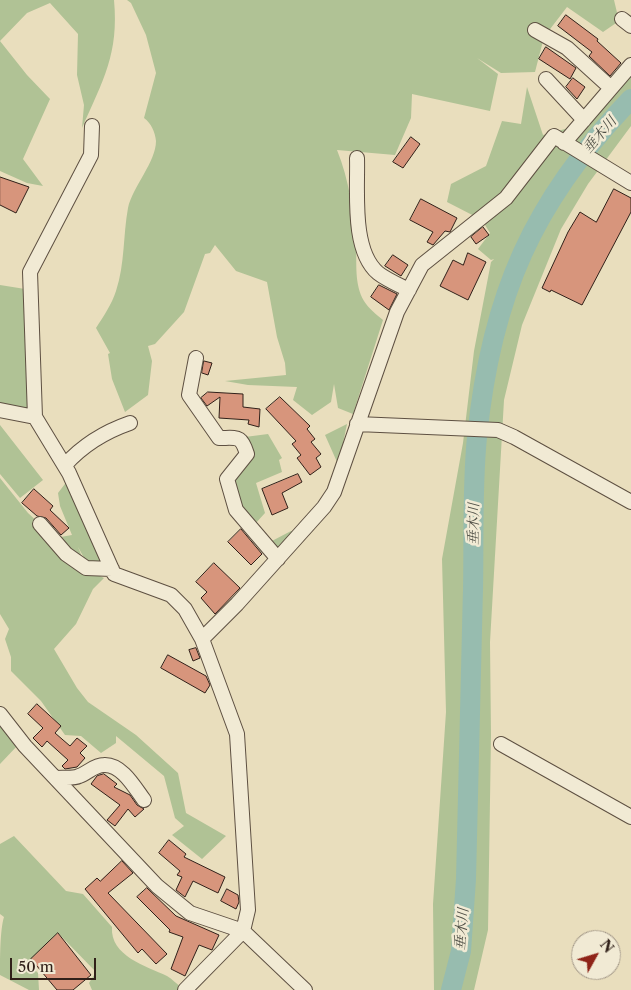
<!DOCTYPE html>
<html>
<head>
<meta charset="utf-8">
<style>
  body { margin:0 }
  #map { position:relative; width:631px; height:990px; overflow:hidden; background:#e9debd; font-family:"Libre Caslon Text",serif }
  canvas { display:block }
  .north { position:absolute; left:571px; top:930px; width:50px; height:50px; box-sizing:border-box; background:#f1ead4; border:1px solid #a49989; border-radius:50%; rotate:51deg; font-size:14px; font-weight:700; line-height:20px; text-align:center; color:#302019 }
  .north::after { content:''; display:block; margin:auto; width:18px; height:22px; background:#8f2418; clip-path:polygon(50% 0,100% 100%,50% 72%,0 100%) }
  .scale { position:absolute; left:10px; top:958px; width:86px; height:22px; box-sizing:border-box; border:2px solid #302019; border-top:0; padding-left:6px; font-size:15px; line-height:18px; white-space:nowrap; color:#302019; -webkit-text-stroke:4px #f1ead4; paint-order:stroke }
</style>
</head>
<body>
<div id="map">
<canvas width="631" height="990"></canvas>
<div class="north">N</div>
<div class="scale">50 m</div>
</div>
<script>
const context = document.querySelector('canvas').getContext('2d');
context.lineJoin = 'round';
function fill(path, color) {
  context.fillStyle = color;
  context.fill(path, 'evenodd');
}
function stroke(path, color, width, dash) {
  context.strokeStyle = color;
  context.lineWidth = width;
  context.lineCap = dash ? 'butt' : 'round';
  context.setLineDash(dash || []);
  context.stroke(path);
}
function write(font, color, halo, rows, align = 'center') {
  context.font = font + ' "Libre Caslon Text","Noto Serif JP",serif';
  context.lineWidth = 5;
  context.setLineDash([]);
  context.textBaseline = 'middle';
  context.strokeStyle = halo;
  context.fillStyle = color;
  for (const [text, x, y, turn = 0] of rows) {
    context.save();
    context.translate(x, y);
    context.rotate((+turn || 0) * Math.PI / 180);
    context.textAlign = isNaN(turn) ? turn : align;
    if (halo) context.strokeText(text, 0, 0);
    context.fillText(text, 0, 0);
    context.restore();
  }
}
fill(new Path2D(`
  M0 0H114C119 54 103 80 82 128L84 105 77 75 78 34 50 3 27 13 0 41 27 75 50 99 23 159 43 186 27 183 0 171Z
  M127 0H614L619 21 603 32 567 7 544 37 535 72 501 73 477 58 498 74 490 111 412 94 411 118 395 155 337 150C349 179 354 214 356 245 357 263 354 284 364 301 368 308 377 315 383 320L353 414 338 408 334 384 331 402 312 415 293 400 297 387 248 385 225 381 286 375 285 363 277 337 267 282 236 271 215 245 210 253 205 254 184 312 155 344 148 346 152 361 148 395 125 412 112 379 108 354 110 353 96 328C103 317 112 304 116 291 125 264 123 235 128 208 133 186 156 162 156 141 155 132 151 123 144 118L156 73 146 35 131 3Z
  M631 63V126L588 184 561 229 522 325 504 400 490 642 491 735 488 930 474 990H434L433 904 446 712 442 559 463 443 474 351 491 262 494 259 491 260 478 249 490 233 482 220 447 202 451 184 486 166 502 121 521 124 527 87 543 135 576 126Z
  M0 285 25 289 28 409 0 410Z
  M347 424 339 463 337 462 325 435Z
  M0 425 43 480 20 498 0 474Z
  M268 434 282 458 279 460 282 472 256 483 265 513 255 524 238 504 227 479 250 456 245 437Z
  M71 476 104 563 88 565 78 547C84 562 89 572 104 578L93 589 76 624 54 649 77 688 88 702 136 735 178 773 186 813 226 836 202 859 172 835 184 826 175 818 164 776 116 736V743L101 753 81 736 65 735 41 701 11 671V657L5 639 9 629 0 614V478L28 513 55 538 72 535 60 506 58 493Z
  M291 531 295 533 279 554 270 542Z
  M0 725 18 745 0 764Z
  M14 836 66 891 83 894 112 927C110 956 146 966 167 976 172 979 177 984 182 988L181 990H92L89 983 96 972 58 933 28 963 38 973 39 990H29L0 975C0 959 0 930 4 917L0 914V844Z`), '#b0c295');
stroke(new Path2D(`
  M451 990 461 951 466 879C468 782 470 686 473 590 474 539 472 487 477 437 491 296 533 201 631 99`), '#97bcaf', 20);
const building = new Path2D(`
  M566 15 598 39 597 41 621 63 610 76 589 56 592 52 558 26Z
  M546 47 576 68 570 79 539 59Z
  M573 78 585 87 577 99 566 87Z
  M411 137 420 144 403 168 393 162Z
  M0 177 29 187 16 213 0 205Z
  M614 189 631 198V212L582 305 551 290 550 292 542 288 568 232 580 212 596 222Z
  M421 199 457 218 450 232 445 231 433 245 427 242 433 232 410 220Z
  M483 227 489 235 476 244 471 237Z
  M468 253 486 262 468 300 440 286 453 260 463 265Z
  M393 255 408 265 401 276 385 266Z
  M379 285 397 294 389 310 371 297Z
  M204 361 212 363 208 375 202 373Z
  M208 392 243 394V407L260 409 259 427 248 424 249 420 219 418 220 397 207 406 201 398Z
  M280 397 310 426 307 429 315 439 311 442 321 454 316 458 321 467 310 475 297 458 301 455 292 444 296 441 266 409Z
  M298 474 302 482 282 493 288 508 272 515 262 489Z
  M34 489 53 506 50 510 69 528 61 535 46 518 37 516 22 503Z
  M241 529 262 554 251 565 228 542Z
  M214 563 240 588 215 614 201 598 207 592 196 582Z
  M196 648 200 658 193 661 189 650Z
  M168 655 206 676 210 685 205 693 161 668Z
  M37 704 61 726 55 733 70 746 77 738 87 746 80 753 85 758 77 767 65 769 62 766 68 760 47 741 42 747 33 738 43 728 28 714Z
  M104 774 117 784 114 787 130 795 137 805 144 809 135 817 128 809 115 826 107 820 120 805 91 784 97 776Z
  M169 840 186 854 184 857 225 877 218 893 193 881 185 897 176 890 182 877 177 875 180 871 159 853Z
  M122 861 133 873 108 893 167 954 156 964 142 949 138 953 85 889 97 878 100 881Z
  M147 888 176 916 219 935 212 950 199 945 185 976 171 969 183 937 169 932 170 930 137 897Z
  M227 889 238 895 239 902 236 909 221 901Z
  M58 933 91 975 73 990H57L31 959Z`);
fill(building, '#d7957c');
stroke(building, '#302019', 1);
const minor = new Path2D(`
  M622 19 631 26
  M535 30 567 48 611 88
  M546 79 584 120
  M92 126 91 155 30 272 35 417 69 473 114 574 171 595 185 609 202 639 237 734 248 910 243 931 185 990
  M564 143 631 65
  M357 158C358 190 351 250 378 273 387 280 399 285 409 290
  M196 358 189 395 219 438C238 438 241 435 247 454L227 479 236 510 278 559
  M0 410 35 417
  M357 424 498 430 514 437 631 502
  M65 465C83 445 104 432 130 423
  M40 524 66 554 86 568 112 569
  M202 639 237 604 324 507 334 492 397 312 422 265 506 198 554 136 631 183
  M0 714 25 746 157 886 190 913 243 931 305 990
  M501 744 631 817
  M56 778C63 777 73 779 79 776 88 773 94 765 104 765 122 764 135 788 144 800`);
stroke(minor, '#5e5042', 16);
stroke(minor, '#f1ead4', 14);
write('italic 14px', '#4f4f46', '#f1ead4', [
  ["垂木川",600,135,-49],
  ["垂木川",474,524,-89],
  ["垂木川",462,929,-85]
]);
</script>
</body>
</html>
